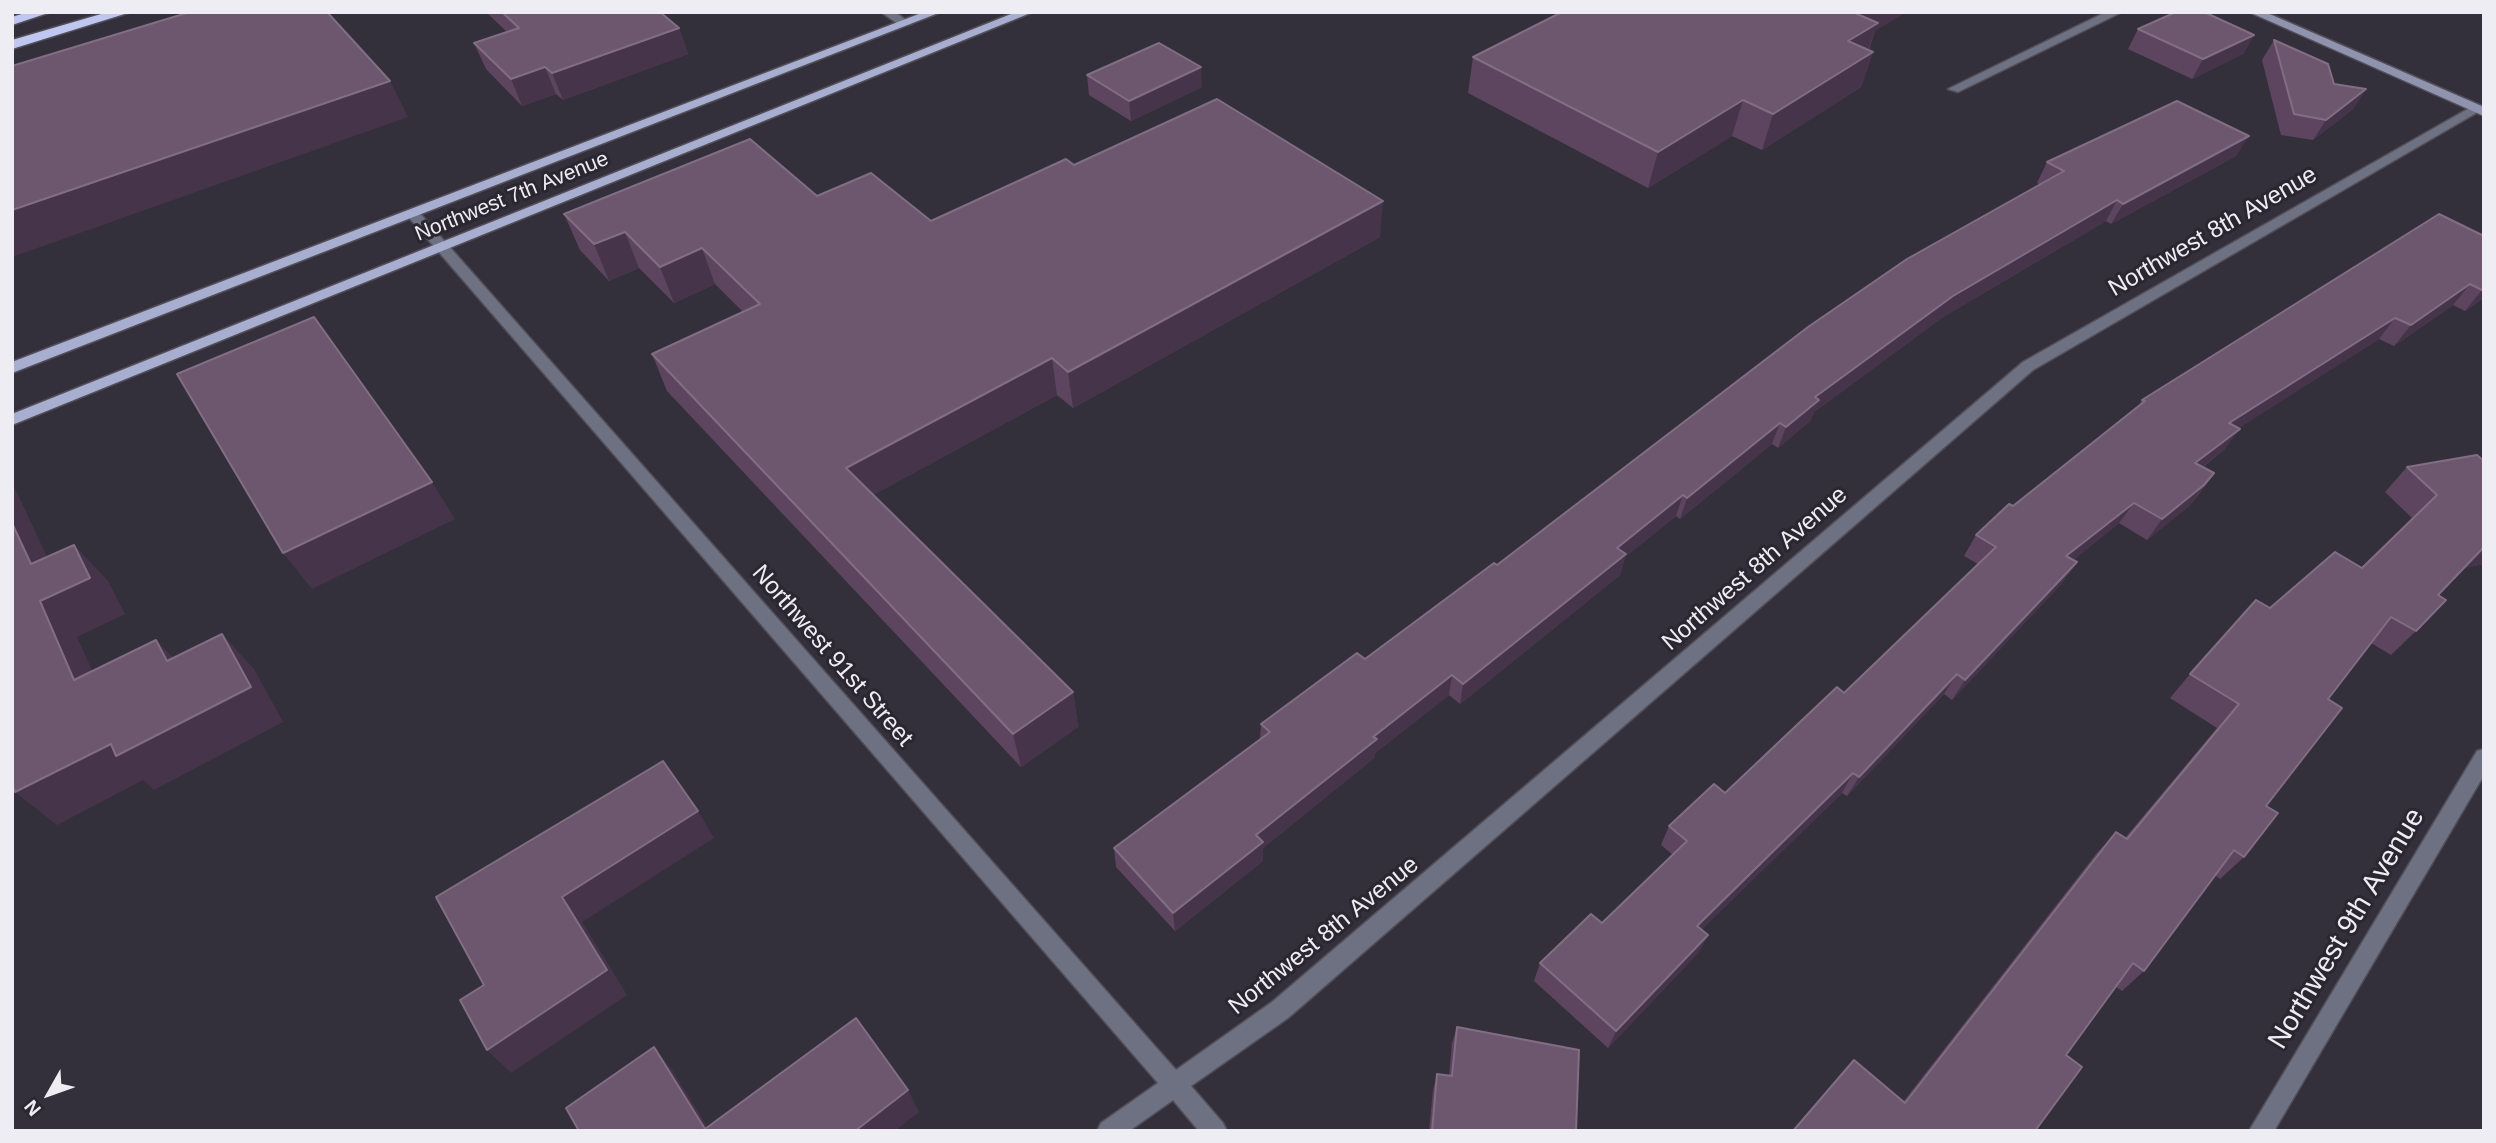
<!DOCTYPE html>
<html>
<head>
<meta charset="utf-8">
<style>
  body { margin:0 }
  #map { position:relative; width:2496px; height:1143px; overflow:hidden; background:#34303b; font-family:Helvetica,sans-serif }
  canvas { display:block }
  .frame { position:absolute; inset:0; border:14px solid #efedf4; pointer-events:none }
  .north { position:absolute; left:14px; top:1059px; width:70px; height:70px; -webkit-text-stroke:5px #2a2731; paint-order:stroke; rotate:230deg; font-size:19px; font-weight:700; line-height:28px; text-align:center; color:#efedf4 }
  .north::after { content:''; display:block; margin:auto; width:24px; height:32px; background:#efedf4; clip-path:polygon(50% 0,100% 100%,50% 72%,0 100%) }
</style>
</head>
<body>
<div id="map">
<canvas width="2496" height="1143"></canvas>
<div class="frame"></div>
<div class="north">N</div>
</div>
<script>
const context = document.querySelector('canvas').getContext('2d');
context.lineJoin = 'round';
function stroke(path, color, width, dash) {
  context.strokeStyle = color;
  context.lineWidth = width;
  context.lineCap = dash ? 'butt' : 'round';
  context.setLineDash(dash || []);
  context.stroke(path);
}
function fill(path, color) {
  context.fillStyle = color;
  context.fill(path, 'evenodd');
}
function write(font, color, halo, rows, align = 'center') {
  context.font = font + ' Helvetica,sans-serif';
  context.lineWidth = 6;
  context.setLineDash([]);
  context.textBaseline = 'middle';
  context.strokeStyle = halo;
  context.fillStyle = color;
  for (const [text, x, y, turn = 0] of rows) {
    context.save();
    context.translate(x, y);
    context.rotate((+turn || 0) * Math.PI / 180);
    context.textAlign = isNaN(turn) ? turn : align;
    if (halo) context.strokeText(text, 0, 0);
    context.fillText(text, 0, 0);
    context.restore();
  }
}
const street = new Path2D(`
  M881 12H895L911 24 901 26Z
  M2106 12H2122L1958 92 1948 89Z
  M2473 106 2483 109 2033 370 1288 1018 1191 1086 1223 1123 1227 1131H1199L1173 1100 1129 1131H1097L1101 1123 1158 1083 405 213 412 209 417 210 1176 1070 1272 1002 2023 362Z
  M2484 749V775L2274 1131H2249L2477 751Z`);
const secondary = new Path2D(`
  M2249 12H2265L2484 107V116Z`);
const primary = new Path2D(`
  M924 12H941L12 373V362Z
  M1016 12H1033L12 425V414Z`);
const highway = new Path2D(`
  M28 12H51L12 25V17Z
  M108 12H131L12 49V40Z`);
stroke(street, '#524e59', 3);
stroke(secondary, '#524e59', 3);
stroke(primary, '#524e59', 3);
stroke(highway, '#524e59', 3);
fill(street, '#6e7182');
fill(secondary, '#8f93ae');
fill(primary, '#a8aed0');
fill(highway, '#bfc6ef');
fill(new Path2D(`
  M486 12H660L679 28 688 54 563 100 556 94 522 106 486 69 474 43 507 32Z
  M2138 29 2254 35 2243 54 2192 79 2128 49Z
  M1875 31 1869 50 1873 52 1861 87 1762 150 1732 136 1648 188 1468 93 1473 57Z
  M2274 40 2334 84 2366 89 2353 109 2313 140 2281 135 2262 60Z
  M1087 75 1202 87 1131 121 1089 95Z
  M2236 156 2111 224 2106 221 1943 317 1814 412 1810 421 1778 448 1772 444 1680 519 1676 516 1625 557 1620 575 1460 704 1449 695 1375 753 1374 758 1263 848V861L1175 931 1116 867 1114 848 1260 739 1261 724 1365 659 1497 565 2040 185 2037 183 2047 162Z
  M1074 165 1380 237 1073 408 1057 395 873 495 1073 692 1078 727 1021 767 667 391 652 354 743 312 715 284 674 303 639 268 609 281 580 250 564 214 817 196 931 221Z
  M2484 236V298L2465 311 2453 305 2394 346 2379 339 2238 428 2224 450 2203 467 2214 473 2199 494 2189 506 2147 540 2119 523 2073 560 2077 562 2062 583 1952 700 1944 694 1847 796 1842 793 1702 929 1708 935 1699 952 1608 1048 1534 981 1540 963 1602 923 1673 855 1661 845 1669 826 1725 793 1844 693 1978 564 1964 556 1976 535 2137 408 2142 400Z
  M2484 461V564L2463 568 2438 595 2416 631 2391 655 2371 643 2328 699 2266 806 2244 857 2220 879 2215 875 2144 971 2122 991 2116 987 2066 1055 2082 1067 1793 1131 1903 1102 2096 854 2116 832 2125 838 2217 728 2170 698 2190 674 2270 608 2362 568 2413 519 2385 492 2407 467Z
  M1457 1027 1576 1131H1429L1433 1090 1437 1074 1449 1076 1452 1043Z`), '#5d455f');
fill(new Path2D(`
  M1861 12H1907L1875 31 1866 56 1873 52 1861 87 1762 150 1773 114 1857 14Z
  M679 28 688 54 563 100 552 73Z
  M2254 35 2243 54 2192 79 2203 59Z
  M545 67 556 94 522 106 511 79Z
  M1201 67 1202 87 1131 121 1129 101Z
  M390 81 408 117 12 257V210Z
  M2366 89 2353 109 2313 140 2326 120Z
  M1743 100 1732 136 1648 188 1658 152Z
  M2249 136 2236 156 2111 224 2123 204Z
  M2117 200 2106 221 1943 317 1814 412 1810 421 1778 448 1786 427 1815 397 1953 296Z
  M1383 201 1380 237 1073 408 1068 372Z
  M625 232 639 268 609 281 594 244Z
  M702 248 715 284 674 303 660 267Z
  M2470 284 2453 305 2394 346 2411 325Z
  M2484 289V298L2465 311 2482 290Z
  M2395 318 2379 339 2214 444 2229 423Z
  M1052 358 1057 395 857 504 846 468Z
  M1780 423 1772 444 1680 519 1687 498Z
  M2240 429 2224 450 2180 484 2195 463Z
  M2214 473 2189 506 2147 540 2162 519Z
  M12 482 63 591 74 545 108 581 125 614 77 637 112 715 74 680 40 601 31 564 12 523Z
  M432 482 455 519 312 589 283 553Z
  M1683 495 1676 516 1625 557 1620 575 1460 704 1463 684 1617 548Z
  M2134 503 2119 523 2052 577 2066 556Z
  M2484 547V564L2461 569Z
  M2077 562 2062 583 1952 700 1965 680Z
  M222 634 254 669 283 722 154 790 143 780 57 825 15 792Z
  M156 640 190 676 167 661Z
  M1957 674 1944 694 1847 796 1859 777Z
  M1452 675 1449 695 1375 753 1374 758 1263 848V861L1175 931 1173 913 1256 835 1373 737Z
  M1073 692 1078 727 1021 767 1013 734Z
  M1853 773 1842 793 1688 943 1697 926Z
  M698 811 714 838 582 922 627 995 511 1073 487 1050 562 897Z
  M1708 935 1699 952 1608 1048 1616 1031Z
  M654 1047 672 1070 710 1131H706Z
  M908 1090 919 1112 895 1131H855Z`), '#46354a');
const building = new Path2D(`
  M190 12H327L390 81 12 210V66Z
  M502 12H660L679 28 552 73 545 67 511 79 474 43 519 28Z
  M1562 12H1861L1857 14 1878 23 1848 41 1873 52 1773 114 1743 100 1658 152 1473 57Z
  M2176 12H2204L2254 35 2203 59 2138 29Z
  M2274 40 2328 64 2334 84 2366 89 2326 120 2294 114Z
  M1159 43 1201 67 1129 101 1087 75Z
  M1217 99 1383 201 1068 372 1052 358 846 468 1073 692 1013 734 652 354 760 304 702 248 660 267 625 232 594 244 564 214 750 139 817 196 871 173 931 221 1066 159 1074 165Z
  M2177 101 2249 136 2123 204 2117 200 1953 296 1815 397 1819 400 1786 427 1780 423 1687 498 1683 495 1617 548 1626 554 1463 684 1452 675 1373 737 1377 739 1256 835 1263 842 1173 913 1114 848 1270 732 1261 724 1357 653 1365 659 1494 563 1497 565 1808 327 1907 259 2064 171 2047 162Z
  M2439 214 2484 236V289L2482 290 2470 284 2411 325 2395 318 2229 423 2240 429 2195 463 2214 473 2204 485 2162 519 2134 503 2066 556 2077 562 1965 680 1957 674 1859 777 1853 773 1697 926 1708 935 1616 1031 1540 963 1591 914 1602 923 1687 841 1669 826 1714 784 1725 793 1837 687 1844 693 1996 547 1976 535 2009 504 2013 506 2145 401 2142 400Z
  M314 317 432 482 283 553 177 374Z
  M2477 455 2484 461V547L2438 595 2446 600 2416 631 2391 617 2328 699 2342 708 2266 806 2278 813 2244 857 2234 850 2144 971 2133 963 2066 1055 2082 1067 2035 1131H1793L1854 1060 1905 1103 2116 832 2127 839 2239 704 2190 674 2256 600 2270 608 2335 552 2362 568 2437 495 2407 467Z
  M12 523 31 564 74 545 90 578 40 601 74 680 156 640 167 661 222 634 251 687 116 756 111 744 15 792 12 784Z
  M663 761 698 811 562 897 607 970 487 1050 460 1000 484 985 436 897Z
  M856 1018 908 1090 855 1131H579L566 1108 654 1047 705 1129Z
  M1457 1027 1579 1050 1576 1131H1432L1437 1074 1452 1076Z`);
fill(building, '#6d576f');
stroke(building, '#816e84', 2);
write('21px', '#efedf4', '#2a2731', [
  ["Northwest 7th Avenue",512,197,-22]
]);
write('24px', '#efedf4', '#2a2731', [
  ["Northwest 8th Avenue",2213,232,-30],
  ["Northwest 8th Avenue",1755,569,-41],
  ["Northwest 91st Street",832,656,49],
  ["Northwest 8th Avenue",1324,936,-39]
]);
write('28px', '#efedf4', '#2a2731', [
  ["Northwest 9th Avenue",2347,929,-59]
]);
</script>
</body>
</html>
